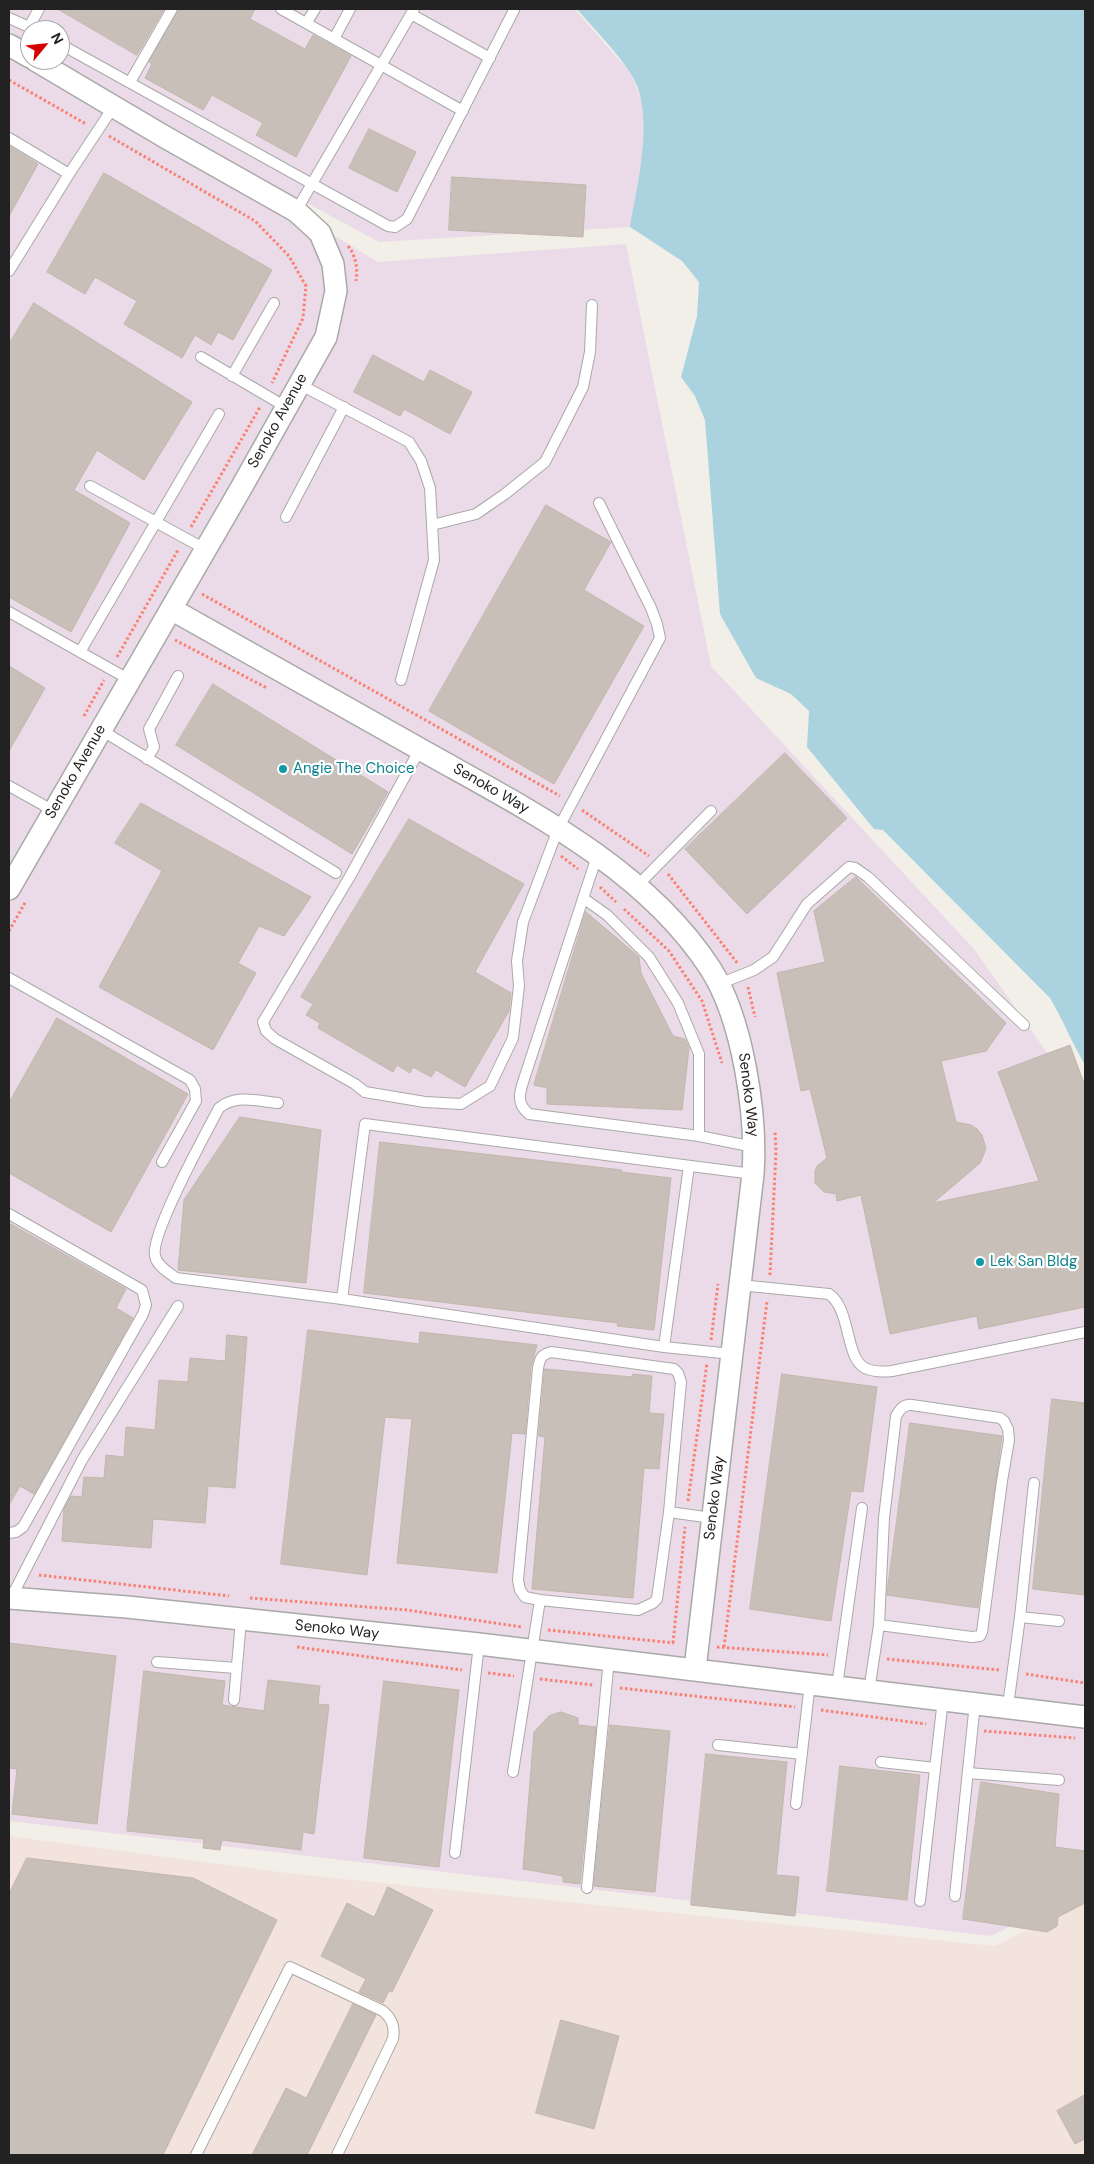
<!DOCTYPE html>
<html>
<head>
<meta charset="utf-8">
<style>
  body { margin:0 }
  #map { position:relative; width:1094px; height:2164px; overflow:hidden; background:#f2efe9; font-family:"DM Sans",sans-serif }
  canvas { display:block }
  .frame { position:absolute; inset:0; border:10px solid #222; pointer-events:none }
  .north { position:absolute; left:20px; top:20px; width:50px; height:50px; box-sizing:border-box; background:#fff; border:1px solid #a7a7a7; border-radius:50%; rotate:62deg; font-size:14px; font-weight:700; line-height:20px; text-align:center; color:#222 }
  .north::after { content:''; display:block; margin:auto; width:18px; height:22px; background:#d40000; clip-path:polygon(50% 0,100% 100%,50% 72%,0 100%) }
</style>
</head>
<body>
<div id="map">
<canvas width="1094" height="2164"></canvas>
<div class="frame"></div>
<div class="north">N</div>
</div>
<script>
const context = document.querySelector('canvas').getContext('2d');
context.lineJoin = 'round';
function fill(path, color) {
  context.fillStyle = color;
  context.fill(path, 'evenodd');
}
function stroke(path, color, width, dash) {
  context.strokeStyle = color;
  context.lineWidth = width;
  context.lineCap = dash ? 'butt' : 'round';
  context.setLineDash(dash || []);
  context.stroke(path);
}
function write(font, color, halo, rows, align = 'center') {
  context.font = font + ' "DM Sans",sans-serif';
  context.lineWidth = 4.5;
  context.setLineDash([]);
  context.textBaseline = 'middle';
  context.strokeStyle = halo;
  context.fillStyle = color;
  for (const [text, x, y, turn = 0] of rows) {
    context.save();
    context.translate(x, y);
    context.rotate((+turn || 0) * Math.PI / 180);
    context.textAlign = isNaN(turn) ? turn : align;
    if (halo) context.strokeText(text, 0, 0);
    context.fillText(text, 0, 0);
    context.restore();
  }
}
fill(new Path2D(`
  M9 9H575L632 75 644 108 642 158 630 227 379 242 50 65 378 262 626 244 711 666 973 948 1085 1106V1890L991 1936 9 1821ZM30 30H60V60H30Z`), '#ebdbe8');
fill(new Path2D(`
  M9 1836 295 1874 995 1946 1085 1900V2155H9Z`), '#f3e3dd');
fill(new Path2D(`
  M577 9H1085V1065C1072 1043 1063 1020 1050 998L883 830 874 829 807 747 809 711 791 694 756 678 720 614 705 420 695 396 681 377 697 316 699 282 682 261 630 227C637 185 656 112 631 74 616 51 595 30 577 9Z`), '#aad3df');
const building = new Path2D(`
  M58 9H164L137 55Z
  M179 9H255L250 19 305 49 313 35 351 56 296 157 256 135 263 123 212 95 203 110 145 78 152 64 149 62Z
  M369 129 416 152 397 192 349 168Z
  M9 146 38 164 9 216Z
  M104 173 272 270 233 340 218 332 211 345 195 335 182 358 124 324 137 301 95 277 85 294 47 272Z
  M452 177 586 185 583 237 449 230Z
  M34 303 192 402 144 480 97 450 74 490 130 523 71 632 9 597V344Z
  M373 355 424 382 430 370 472 392 450 434 404 409 400 416 354 392Z
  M546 505 611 542 584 590 644 626 554 784 429 711Z
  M9 666 45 688 9 751Z
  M213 684 388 792 352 854 176 745Z
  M785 753 847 818 747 914 685 849Z
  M141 803 311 897 284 936 259 926 238 963 256 973 213 1050 99 987 162 871 115 843Z
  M409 819 524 884 475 972 511 993 509 1011 465 1087 436 1070 431 1077 413 1067 410 1073 397 1065 393 1072 318 1028 320 1023 306 1015 313 1004 301 997Z
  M856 877 1006 1023 986 1051 941 1061 956 1122 971 1125 977 1129 982 1135 986 1149 980 1163 933 1203 1039 1181 998 1072 1070 1045 1085 1086V1307L979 1329 977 1316 890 1334 861 1195 837 1201 836 1194 824 1192 815 1183V1171L817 1166 827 1158 810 1089 801 1091 777 973 825 962 814 911Z
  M586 912 639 957 641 973 673 1036 685 1039 689 1048 682 1110 547 1104V1088L534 1085Z
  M57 1018 188 1094 111 1232 9 1173V1103Z
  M240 1117 321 1130 306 1283 178 1270 184 1200Z
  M380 1142 622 1170 621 1172 671 1178 654 1330 617 1326 618 1323 364 1293Z
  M9 1223 126 1289 116 1308 133 1318 34 1494 20 1486 9 1505Z
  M308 1330 419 1344 420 1332 537 1345 531 1367 525 1434 512 1433 497 1573 397 1563 412 1419 385 1417 367 1575 281 1564Z
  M227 1335 247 1337 235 1488 208 1486 205 1523 153 1519 151 1548 62 1541 64 1509 71 1496 82 1497 84 1477 104 1478 106 1455 124 1457 126 1427 155 1430 159 1380 188 1382 190 1358 225 1361Z
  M545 1369 632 1377 633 1374 652 1376 649 1413 664 1414 659 1469 644 1468 633 1598 532 1589 545 1437 539 1436Z
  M782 1374 877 1387 863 1492 851 1491 831 1621 750 1609Z
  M1052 1399 1085 1403V1595L1033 1589Z
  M910 1423 1002 1436 978 1608 887 1595Z
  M9 1643 116 1656 97 1824 12 1814 17 1769 9 1768Z
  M144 1671 225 1681 222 1705 264 1711 268 1680 320 1686 318 1704 329 1705 314 1834 303 1832 301 1850 222 1840 220 1850 203 1848 204 1839 127 1831Z
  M384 1681 459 1690 439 1867 364 1858Z
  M561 1712 578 1718V1725L596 1727 580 1884 563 1882V1876L523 1869 534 1732 549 1716Z
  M610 1725 670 1731 655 1892 594 1886Z
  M706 1754 787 1762 776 1875 799 1877 795 1916 691 1905Z
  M840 1766 920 1775 907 1900 827 1891Z
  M981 1782 1059 1794 1055 1847 1085 1851V1903L1058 1917 1057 1926 1047 1932 963 1919Z
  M27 1858 193 1878 277 1920 163 2155H9V1894Z
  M388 1887 433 1910 392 1992 389 1991 383 2003 359 1992 366 1979 321 1956 347 1903 374 1917Z
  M353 2004 376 2015 307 2155H252L286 2088 306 2098Z
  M561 2020 619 2036 594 2129 536 2113Z
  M1085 2095V2139L1075 2144 1057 2111Z`);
fill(building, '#c7bfb8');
stroke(building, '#c4b6ab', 1);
const service = new Path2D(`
  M281 9 463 111
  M411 14 490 58
  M9 18 29 27
  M307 22 315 9
  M35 30 29 27 39 9
  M335 37 350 9
  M60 44 388 226 395 227 407 219 514 10 513 9
  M130 82 172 9
  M9 138 69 174 114 106
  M296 211 414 9
  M9 271 69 174
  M201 357 286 407
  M232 376 274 303
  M299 384 409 442 421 461 430 488 434 560 401 680
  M90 486 205 549
  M286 517 344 407
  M432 525 476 514 505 494 545 462 583 387 590 352 592 305
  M9 612 130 680
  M80 652 219 414
  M101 730 336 873
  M420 749 349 878 263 1022 266 1031 275 1039 355 1084 365 1092 425 1102 461 1104 490 1086 513 1038 519 986 517 961 523 922 558 829 660 638 657 624 651 608 599 503
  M147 759 154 747 149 729 178 676
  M9 786 54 811
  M597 856 525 1076C520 1091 515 1103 529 1114L699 1136
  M638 885 711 811
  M583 898 607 915 649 957 678 1003 699 1054V1136L754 1147
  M9 978 190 1080 195 1089 196 1101 162 1162
  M719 984 754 970 773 957 807 904 849 867 855 868 868 877 1024 1025
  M278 1103C257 1101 236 1094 219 1108 206 1133 150 1234 155 1256 157 1266 169 1273 176 1278L342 1299 664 1347 732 1354
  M9 1214 142 1290 146 1305 143 1314 23 1527 16 1532 9 1533
  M740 1285 829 1294C851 1309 845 1358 865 1368 873 1372 883 1372 892 1371L1085 1332
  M342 1299 365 1124 753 1174
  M664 1347 689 1166
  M11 1598 82 1460 178 1306
  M540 1600 525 1597 520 1590 518 1580 538 1368C540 1358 541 1355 551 1352L674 1369 678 1373 681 1382 669 1512
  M1020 1617 1059 1621
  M157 1662 236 1668
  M837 1686 862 1508
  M869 1691 879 1625 972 1637 980 1636 982 1632 1002 1481 1009 1440 1008 1429 1004 1421 1000 1418 912 1405C904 1404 900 1409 896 1416L884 1518 879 1625
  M234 1700 241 1620
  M1008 1706 1020 1617 1034 1483
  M718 1745 802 1754
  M881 1762 935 1768
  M513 1772 540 1600 638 1610 653 1603 657 1599 669 1512 712 1518
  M968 1773 1059 1780
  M796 1804 810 1683
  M455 1853 479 1644
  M587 1888 609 1659
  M955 1896 975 1703
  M920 1901 943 1699
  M196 2155 290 1967 383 2011C392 2019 395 2026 393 2039L337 2155`);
const minor = new Path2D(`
  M9 45 30 57
  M171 609C253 655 335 702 418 748 522 807 643 865 710 968 743 1019 757 1115 753 1174L695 1669
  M9 889 240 490 326 337 336 291 333 264 320 233 296 211 165 137 35 60
  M9 1598 127 1607 479 1644 1085 1717`);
stroke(service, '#a9a9a9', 12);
stroke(minor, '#a9a9a9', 24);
stroke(new Path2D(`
  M9 80 86 124
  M109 136 255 221 289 256 306 286 303 318 272 383
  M348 246C356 256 358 269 356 281
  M191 527 260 407
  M202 594 560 796
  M175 640 267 688
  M117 657 178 550
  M84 716 104 680
  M582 810 649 856
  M561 856 578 869
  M668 874 738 964
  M600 887 616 902
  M624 909 669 951 702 1001 722 1063
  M9 931 26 901
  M748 987 755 1017
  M770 1275 776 1151 775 1132
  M711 1340 718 1284
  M688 1501 707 1363
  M39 1575 229 1596
  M250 1598 407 1610 522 1627
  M548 1630 674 1643
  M673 1643 685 1527
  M297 1647 462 1670
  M717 1647 828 1655
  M724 1647 767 1301
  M887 1659 1000 1670
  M488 1673 514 1676
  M1026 1674 1085 1683
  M540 1679 593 1685
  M620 1688 795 1707
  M821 1710 926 1724
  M984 1731 1075 1738`), '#fa8072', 3, [2.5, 2.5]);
stroke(service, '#fff', 10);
stroke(minor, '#fff', 21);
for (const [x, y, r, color] of [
  [283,769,5,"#0f9aa8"],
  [980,1262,5,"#0f9aa8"]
]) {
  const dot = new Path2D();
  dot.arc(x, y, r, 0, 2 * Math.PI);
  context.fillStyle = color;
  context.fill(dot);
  stroke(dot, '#fff', 2);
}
write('15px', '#222', '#fff', [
  ["Senoko Avenue",278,421,-61],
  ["Senoko Avenue",76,772,-60],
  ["Senoko Way",491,789,30],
  ["Senoko Way",748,1095,83],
  ["Senoko Way",715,1498,-83],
  ["Senoko Way",337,1630,6]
]);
write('15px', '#0d838f', '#fff', [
  ["Angie The Choice",293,769],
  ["Lek San Bldg",990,1262]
], 'left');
</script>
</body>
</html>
